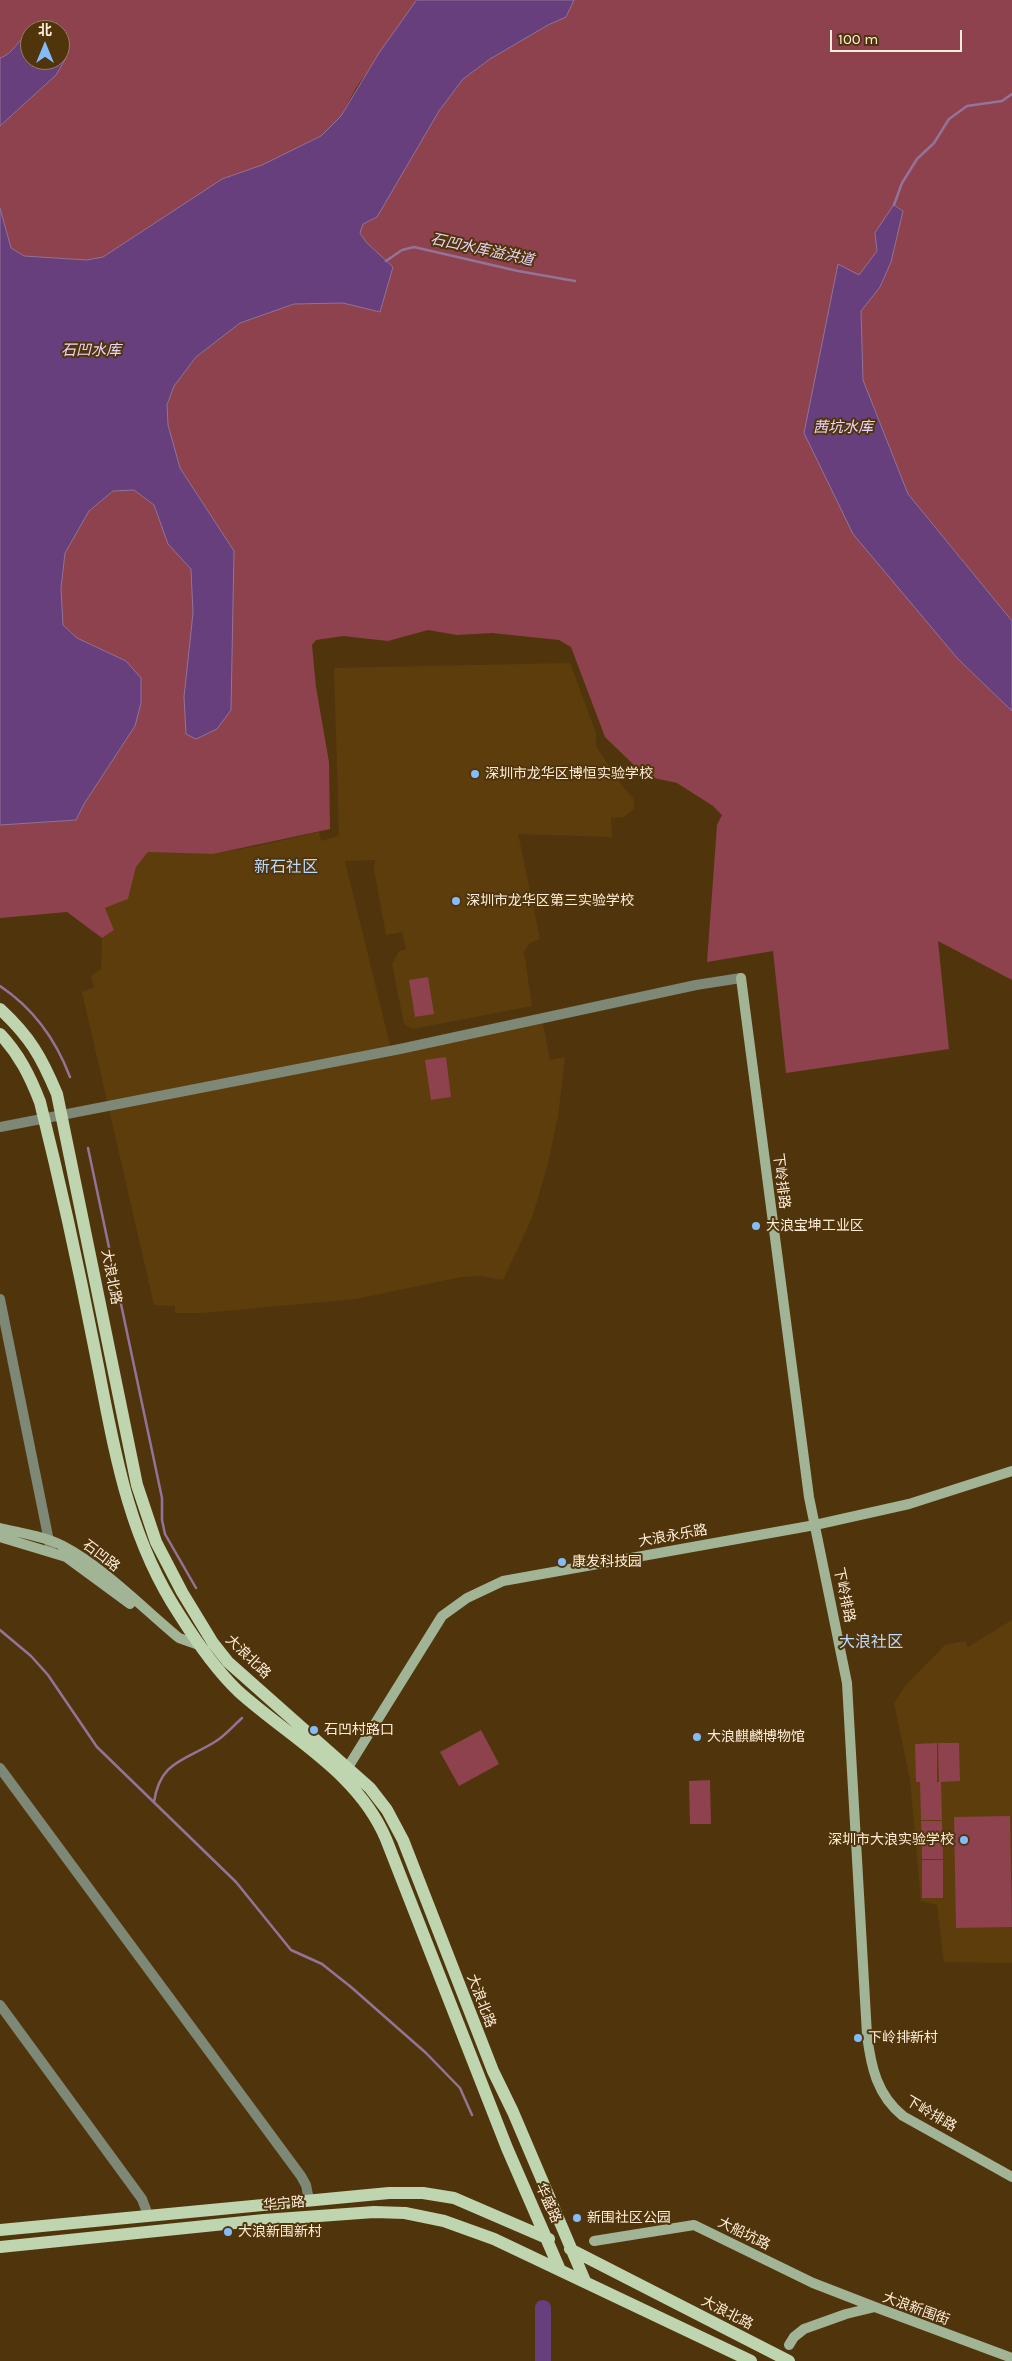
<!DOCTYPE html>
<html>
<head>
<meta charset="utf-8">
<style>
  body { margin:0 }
  #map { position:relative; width:1012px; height:2361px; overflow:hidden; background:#50350c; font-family:Karla,"Noto Sans SC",sans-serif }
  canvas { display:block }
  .north { position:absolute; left:20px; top:20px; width:50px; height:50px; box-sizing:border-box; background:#50350c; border:1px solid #967f5e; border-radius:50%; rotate:0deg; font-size:14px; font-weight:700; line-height:20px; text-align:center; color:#feedd8 }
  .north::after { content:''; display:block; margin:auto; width:18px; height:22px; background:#84bcfb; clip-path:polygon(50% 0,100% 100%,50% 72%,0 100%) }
  .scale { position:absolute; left:830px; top:30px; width:132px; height:22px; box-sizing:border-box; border:2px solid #feedd8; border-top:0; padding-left:6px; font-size:15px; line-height:18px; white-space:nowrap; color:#feedd8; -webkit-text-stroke:4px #50350c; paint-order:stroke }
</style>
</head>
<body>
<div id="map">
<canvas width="1012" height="2361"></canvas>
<div class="north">北</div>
<div class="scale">100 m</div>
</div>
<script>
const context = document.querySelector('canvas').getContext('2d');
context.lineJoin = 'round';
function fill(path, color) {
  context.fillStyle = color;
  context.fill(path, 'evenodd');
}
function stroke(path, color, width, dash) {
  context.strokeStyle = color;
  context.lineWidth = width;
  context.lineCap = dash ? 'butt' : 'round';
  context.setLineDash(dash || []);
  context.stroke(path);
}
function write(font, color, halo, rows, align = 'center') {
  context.font = font + ' Karla,"Noto Sans SC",sans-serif';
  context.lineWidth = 4;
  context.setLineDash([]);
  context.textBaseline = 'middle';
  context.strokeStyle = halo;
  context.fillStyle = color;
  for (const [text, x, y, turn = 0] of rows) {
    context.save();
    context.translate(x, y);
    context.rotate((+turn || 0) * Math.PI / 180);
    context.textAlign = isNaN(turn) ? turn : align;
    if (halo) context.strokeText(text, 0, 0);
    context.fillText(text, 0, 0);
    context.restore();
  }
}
fill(new Path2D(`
  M570 663 596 733V746L623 787 633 798 634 809 624 817 611 818 612 837 518 834 540 939 530 943 524 952 532 1006 413 1029 404 1024 392 964 399 951 406 949 402 932 386 935 374 869 375 860 345 861 391 1049 542 1018 550 1060 565 1057 558 1116 547 1167 532 1218 503 1280 481 1276 461 1277 356 1299 202 1313H175V1306L154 1305 82 992 94 987 91 976 101 969 102 938 114 930 105 908 128 899 136 867 148 852 213 854 257 846 319 832 321 841 339 836 334 668Z
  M1012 1620V1963L944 1962 937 1905 921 1901 910 1779 894 1703 906 1685 945 1645 965 1641 968 1647Z`), '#5d3d0b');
fill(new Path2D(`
  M0 0H417L356 88 341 116 321 136 262 165 222 179 103 257 87 260 24 256 11 248 0 208V126L56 75 66 45 60 40V30H30V33C17 39 14 54 0 58Z
  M574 0H1012V621L908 494 863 380 861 311 880 287 891 262 903 211 895 205 875 233 877 251 859 276 838 265 804 433 958 659 1012 711V980L938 941 949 1049 786 1073 773 951 707 962 717 825 722 815 713 806 677 783 654 778 638 769 605 737 571 647 559 640 492 633 457 635 428 630 388 641 343 636 316 640 312 645 316 687 329 762 330 829 213 854 148 852 136 867 128 899 105 908 114 930 102 938 67 912 0 918V825L76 820 84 804 135 726 126 661 77 638 63 625 61 588 65 553 89 511 113 491 134 490 154 505 168 544 191 569 194 613 184 697 233 583 234 551 180 468 168 425 167 406 174 386 196 357 240 323 294 304 343 303 380 312 393 267 366 242 360 233 363 224 377 217 439 111 463 79 490 59 548 25 566 17Z
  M428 977 434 1014 415 1017 409 980Z
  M446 1057 451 1097 431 1100 425 1060Z
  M481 1730 499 1764 459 1786 440 1752Z
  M937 1743V1782H939L938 1743H959L960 1781 941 1782 942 1820H921L920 1782H916L915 1744Z
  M710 1780 711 1824H690L689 1781Z
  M1010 1816 1012 1927 956 1928 954 1817Z
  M921 1821H942L943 1859H922Z
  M922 1860H943V1898H922Z`), '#8d424d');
const water = new Path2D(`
  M417 0H574L566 17 548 25 490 59 463 79 439 111 377 217 363 224 360 233 366 242 393 267 380 312 343 303 294 304 240 323 196 357 174 386 167 405 168 425 180 468 234 551 231 710 217 729 196 739 186 734 184 697 193 613 191 569 168 544 154 505 134 490 113 491 89 511 65 553 61 588 63 625 77 638 126 661 141 678V703L135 726 84 804 76 820 0 825V208L11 248 24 256 87 260 103 257 222 179 262 165 321 136 341 116 379 53Z
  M30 33V60H60V40L66 45V58L56 75 0 126V58C14 54 17 39 30 33Z
  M894 205 903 211 891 262 880 287 861 311 863 380 908 494 1012 621V711L958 659 853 534 804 433 838 264 859 275 877 251 875 233Z`);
fill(water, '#663f7c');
stroke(water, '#947398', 1);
stroke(new Path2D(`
  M894 205 902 183 917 159 934 143 949 119 967 106 1002 101 1012 94
  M386 261 402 250 414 247 518 271 575 281
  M0 986C33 1008 56 1040 70 1077
  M88 1148 162 1498V1520L165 1534 196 1588
  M0 1630 31 1656 48 1675 97 1747 236 1882 291 1950 322 1964 351 1987 426 2053 460 2088 472 2115
  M154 1802C160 1762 183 1761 213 1743 224 1737 233 1726 242 1718`), '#947398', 2.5);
stroke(new Path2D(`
  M543 2361V2308`), '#663f7c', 16);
stroke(new Path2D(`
  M0 1127 400 1049 696 985 741 978
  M0 1299 51 1551
  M0 1768 301 2176 306 2185 309 2200
  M0 2005 142 2199 148 2215`), '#7e8876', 10);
stroke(new Path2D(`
  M741 978 809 1497 847 1683 867 2035C871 2067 877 2095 903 2116L1012 2177
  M0 1528C20 1533 44 1536 63 1546 102 1566 145 1610 179 1638L196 1644V1641
  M0 1537 66 1557 130 1604
  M345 1772 442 1616 467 1598 503 1581 815 1525 909 1504 1012 1471
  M594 2241 694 2225 813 2283 875 2307
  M789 2345 794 2337 804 2329 846 2314 875 2307 1012 2358`), '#a2b496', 10);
stroke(new Path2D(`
  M0 1009C30 1037 41 1056 57 1094L137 1485 156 1542 182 1592 213 1643 228 1662 370 1788 387 1810 403 1840 493 2071 513 2112 585 2281
  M0 1034C19 1054 30 1076 40 1102 60 1182 78 1264 94 1346 113 1440 125 1532 179 1614 196 1641 215 1669 238 1691 290 1738 358 1772 386 1839L507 2148 560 2270
  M0 2230 389 2193H423L454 2198 549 2239
  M0 2247 264 2220 374 2212 405 2213 444 2221 494 2239 751 2361
  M570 2249 789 2361`), '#bfd5af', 12);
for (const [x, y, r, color] of [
  [475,774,5,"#84bcfb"],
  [456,901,5,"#84bcfb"],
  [756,1226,5,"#84bcfb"],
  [562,1562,5,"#84bcfb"],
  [314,1730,5,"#84bcfb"],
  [697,1737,5,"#84bcfb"],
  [964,1840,5,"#84bcfb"],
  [858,2038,5,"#84bcfb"],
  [577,2218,5,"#84bcfb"],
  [228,2232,5,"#84bcfb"]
]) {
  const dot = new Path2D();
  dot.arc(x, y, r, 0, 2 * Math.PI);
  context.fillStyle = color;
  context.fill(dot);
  stroke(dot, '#50350c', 2);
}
write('14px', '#feedd8', '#50350c', [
  ["深圳市龙华区博恒实验学校",485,774],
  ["深圳市龙华区第三实验学校",466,901],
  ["大浪宝坤工业区",766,1226],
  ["康发科技园",572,1562],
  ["石凹村路口",324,1730],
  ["大浪麒麟博物馆",707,1737],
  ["深圳市大浪实验学校",954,1840,"right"],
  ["下岭排新村",868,2038],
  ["新围社区公园",587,2218],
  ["大浪新围新村",238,2232]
], 'left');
write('14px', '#feedd8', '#50350c', [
  ["下岭排路",781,1181,83],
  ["大浪北路",111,1277,79],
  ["大浪永乐路",673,1536,-10],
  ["石凹路",101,1556,37],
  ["下岭排路",844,1595,78],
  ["大浪北路",248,1657,44],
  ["大浪北路",481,2001,69],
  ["下岭排路",931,2114,30],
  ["华盛路",548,2203,66],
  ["华宁路",284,2204,-5],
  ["大船坑路",744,2234,26],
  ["大浪新围街",916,2309,20],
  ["大浪北路",727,2313,27]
]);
write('italic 15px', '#ead4f8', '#50350c', [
  ["石凹水库溢洪道",482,250,12],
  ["石凹水库",91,351],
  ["茜坑水库",843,428]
]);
write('16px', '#bbdafe', '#50350c', [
  ["新石社区",286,867],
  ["大浪社区",871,1642]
]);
</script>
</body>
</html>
